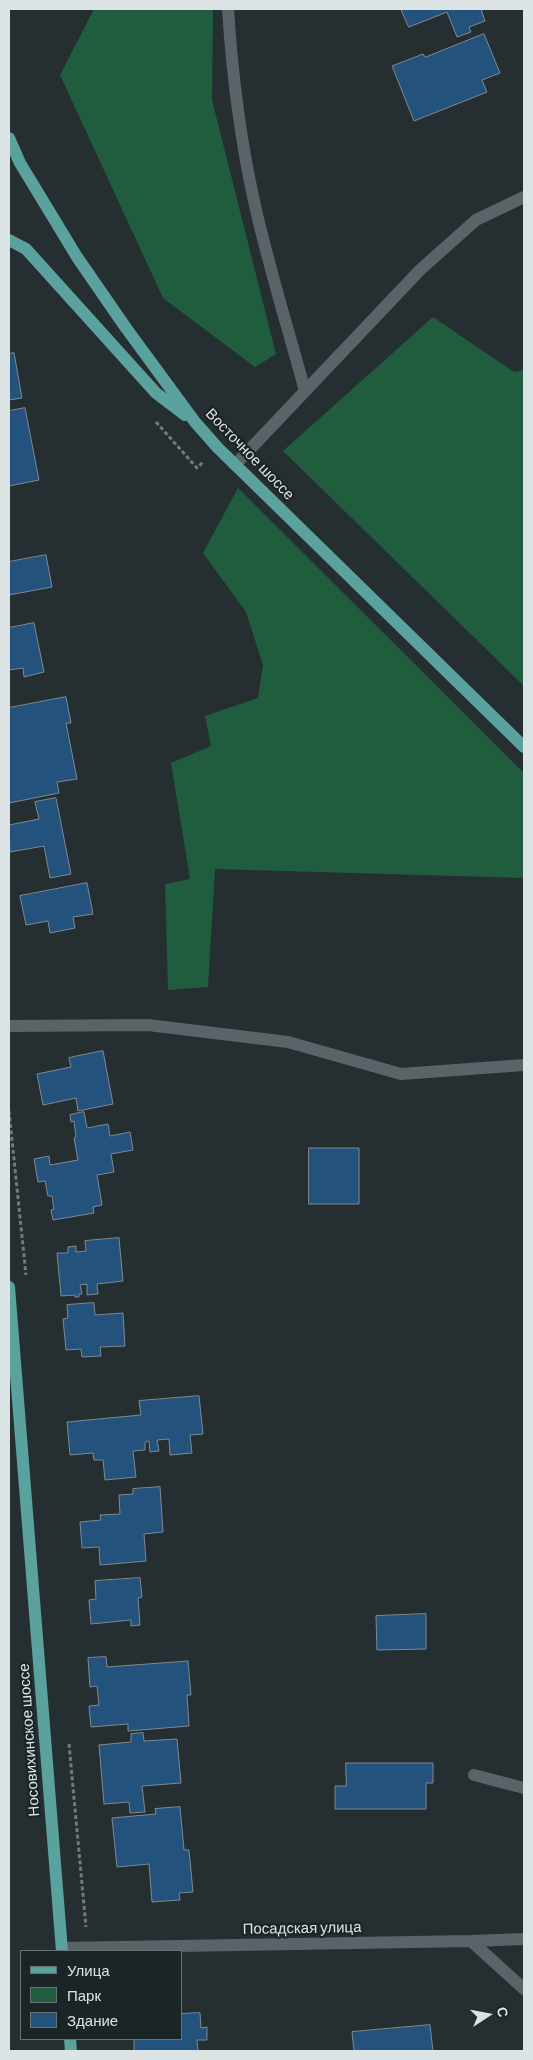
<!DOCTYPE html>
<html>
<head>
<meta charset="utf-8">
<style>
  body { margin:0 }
  #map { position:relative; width:533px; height:2060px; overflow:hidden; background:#252f32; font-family:Barlow,sans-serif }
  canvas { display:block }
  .frame { position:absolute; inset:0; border:10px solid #dce3e5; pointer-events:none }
  .legend { position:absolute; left:20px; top:1950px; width:162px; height:90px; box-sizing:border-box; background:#1b2528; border:1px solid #687174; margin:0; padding:6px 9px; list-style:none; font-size:15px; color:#dce3e5 }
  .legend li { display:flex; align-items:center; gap:10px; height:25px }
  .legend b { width:25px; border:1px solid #687174 }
  .north { position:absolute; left:463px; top:1990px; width:50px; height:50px; -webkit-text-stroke:4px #1b2528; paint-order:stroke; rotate:79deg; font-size:14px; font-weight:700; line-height:20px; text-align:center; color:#dce3e5 }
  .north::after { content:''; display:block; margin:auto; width:18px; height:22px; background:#dce3e5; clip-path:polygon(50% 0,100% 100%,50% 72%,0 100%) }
</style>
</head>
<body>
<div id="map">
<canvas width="533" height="2060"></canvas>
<div class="frame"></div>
<ul class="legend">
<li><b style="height:6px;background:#5ba19e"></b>Улица</li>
<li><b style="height:14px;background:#205d3e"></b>Парк</li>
<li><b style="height:14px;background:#23527d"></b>Здание</li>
</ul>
<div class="north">С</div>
</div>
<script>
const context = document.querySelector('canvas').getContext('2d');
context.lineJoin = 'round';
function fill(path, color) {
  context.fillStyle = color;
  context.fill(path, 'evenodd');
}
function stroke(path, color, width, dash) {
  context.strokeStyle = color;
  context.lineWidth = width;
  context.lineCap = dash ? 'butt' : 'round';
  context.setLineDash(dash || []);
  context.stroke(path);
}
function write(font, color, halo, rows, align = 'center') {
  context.font = font + ' Barlow,sans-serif';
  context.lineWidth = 4.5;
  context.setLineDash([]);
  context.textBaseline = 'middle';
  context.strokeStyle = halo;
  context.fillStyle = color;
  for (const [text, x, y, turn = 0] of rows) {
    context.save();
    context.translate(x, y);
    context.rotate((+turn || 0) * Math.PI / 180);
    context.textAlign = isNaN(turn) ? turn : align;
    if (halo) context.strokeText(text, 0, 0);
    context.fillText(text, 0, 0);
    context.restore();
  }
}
fill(new Path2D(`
  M94 9H213L212 100 276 354 255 367 163 298 60 75Z
  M433 317 514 372 524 370V686L283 451Z
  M238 488 524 773V878L215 869 208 987 168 990 165 884 190 879 171 763 211 746 205 716 258 698 263 665 246 612 203 553Z`), '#205d3e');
const building = new Path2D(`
  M401 9H481L485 21 469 27 471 32 457 37 447 12 409 27Z
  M484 34 500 73 482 80 487 92 414 121 392 66 423 54 425 57Z
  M14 353 22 398 9 400V354Z
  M25 408 39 480 9 486V411Z
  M46 555 52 587 9 595V562Z
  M34 623 44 672 24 677 23 668 9 670V628Z
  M66 697 71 723H66L77 779 57 782 59 793 9 803V708Z
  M56 798 71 874 50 878 44 846 10 852 9 825 39 819 35 802Z
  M87 883 93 914 73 917 75 928 50 933 48 921 26 925 20 896Z
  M103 1051 113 1104 78 1111 76 1098 43 1105 37 1074 71 1067 69 1058Z
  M84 1112 87 1128 108 1124 110 1136 130 1132 133 1150 111 1154 114 1172 97 1175 102 1205 93 1207 94 1213 53 1220 51 1210 54 1209 52 1196H48L45 1181 38 1182 34 1159 49 1156 50 1165 78 1160 74 1138 76 1137 74 1121 71 1122 70 1115Z
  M309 1148H359V1204H309Z
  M119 1238 123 1281 97 1284 98 1294 87 1295V1284L80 1285 82 1294H79V1297H75V1295L61 1296 57 1253H68V1247L76 1246V1252L86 1251 85 1241Z
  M94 1303 95 1315 123 1313 125 1346 100 1347 101 1356 82 1357 81 1349 66 1350 63 1319 68 1318 67 1305Z
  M199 1396 203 1434 190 1435 192 1453 170 1455 169 1439 157 1440 159 1451 150 1452 149 1441 145 1442V1450L133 1451 136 1477 105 1480 103 1460H94L93 1453 70 1455 67 1422 141 1415 139 1401Z
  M160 1487 163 1532 144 1534 146 1561 100 1565 99 1547 82 1548 80 1522 101 1520 100 1515 120 1514 119 1495 133 1494V1489Z
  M140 1578 142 1597 138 1598 140 1625 131 1626V1620L91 1624 89 1600 96 1599 95 1581Z
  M426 1614V1649L377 1650 376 1616Z
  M106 1657 107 1667 188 1661 191 1695H187L189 1726 128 1731V1724L91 1727 89 1706 99 1705 97 1686 90 1687 88 1658Z
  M143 1733 144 1741 177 1739 181 1783 142 1786 145 1812 130 1813 129 1802 104 1804 99 1745 131 1742V1734Z
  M346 1763H433V1783H426V1809H335V1786H346Z
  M180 1807 184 1850H189L193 1892 179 1893 180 1900 152 1902 149 1864 117 1867 112 1818 156 1814 155 1809Z
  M200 2013 201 2028 207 2027V2040H197L198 2051H134V2039H181V2014Z
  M430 2025 433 2051H354L352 2032Z`);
fill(building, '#23527d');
stroke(building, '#818991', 1);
stroke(new Path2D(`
  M156 422 197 468 203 462
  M9 1111 26 1275
  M69 1744 86 1927`), '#717a7d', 3, [4, 2.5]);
stroke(new Path2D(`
  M228 9C232 73 240 137 254 201 268 265 288 328 305 391
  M235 465 420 270 476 220 524 197
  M9 1026 148 1025 288 1042 401 1074 524 1065
  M474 1775 524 1788
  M471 1941 524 1939
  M62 1948 471 1941 524 1989`), '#596468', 12);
stroke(new Path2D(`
  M9 138 20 163 77 257 126 328 195 422 218 448 524 747
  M9 240 26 249 156 393 185 415
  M9 1287 62 1951
  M70 2039 71 2051`), '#5ba19e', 12);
write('15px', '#dce3e5', '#1b2528', [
  ["Восточное шоссе",250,454,46],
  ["Носовихинское шоссе",29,1740,-94],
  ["Посадская улица",302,1928,-1]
]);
</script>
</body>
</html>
